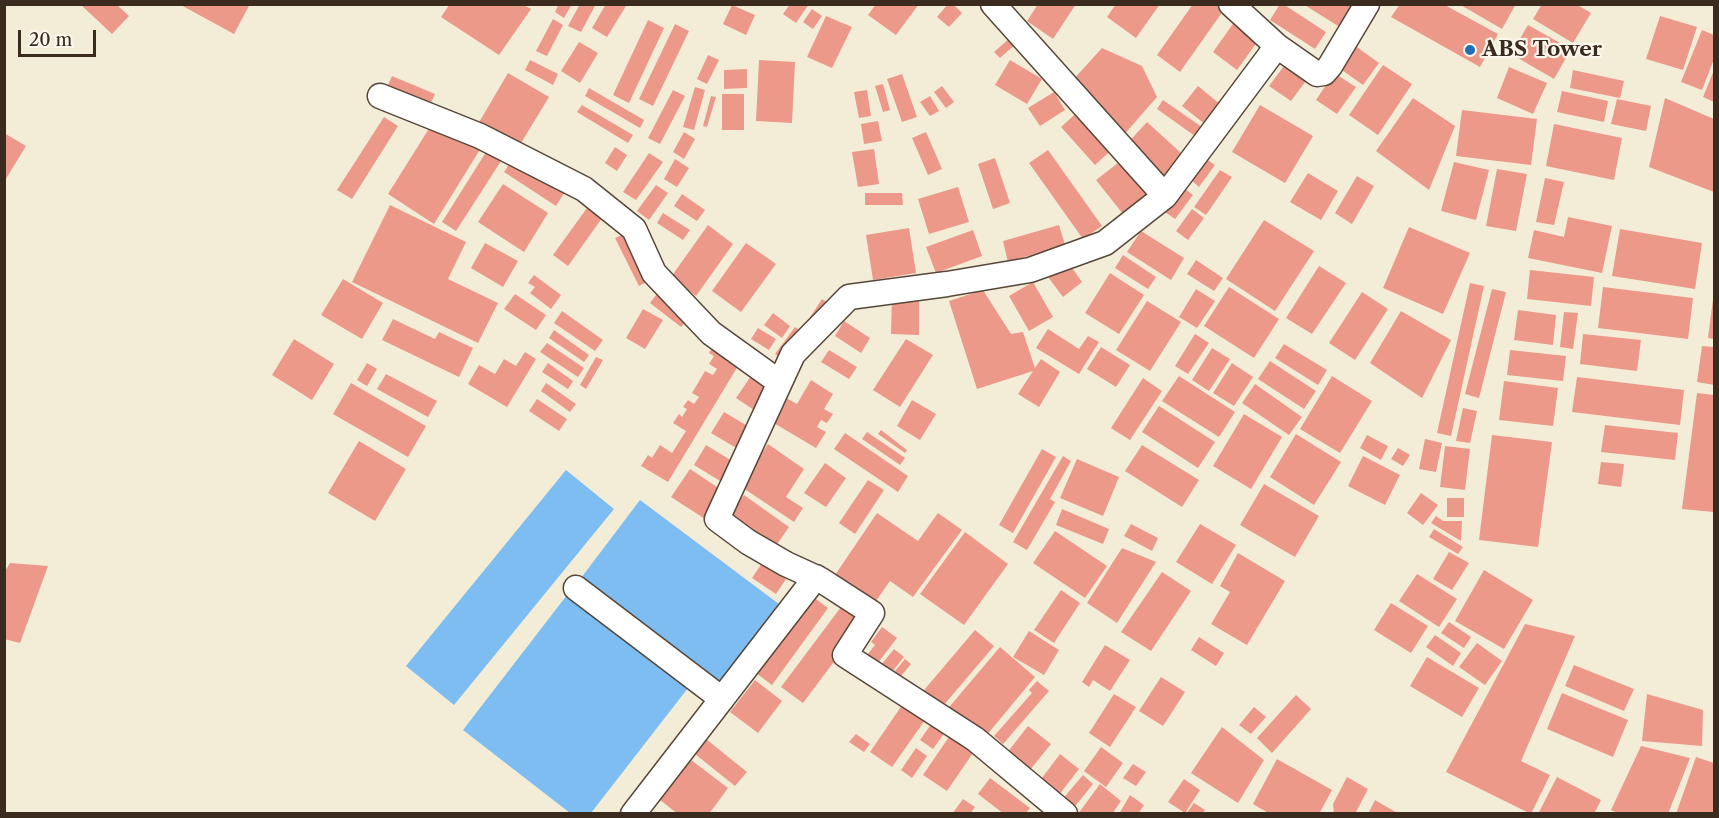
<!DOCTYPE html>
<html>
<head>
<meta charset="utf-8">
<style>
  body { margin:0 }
  #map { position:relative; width:1719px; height:818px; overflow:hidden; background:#f3edd8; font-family:"Libre Caslon Text",serif }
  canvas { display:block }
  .frame { position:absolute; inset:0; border:6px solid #3b2a1e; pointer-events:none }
  .scale { position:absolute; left:18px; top:30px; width:78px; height:27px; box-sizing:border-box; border:3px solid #3b2a1e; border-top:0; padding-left:8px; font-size:18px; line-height:21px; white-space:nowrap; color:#3b2a1e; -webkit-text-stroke:4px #fbf7ec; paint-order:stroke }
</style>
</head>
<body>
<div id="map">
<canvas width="1719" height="818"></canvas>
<div class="frame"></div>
<div class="scale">20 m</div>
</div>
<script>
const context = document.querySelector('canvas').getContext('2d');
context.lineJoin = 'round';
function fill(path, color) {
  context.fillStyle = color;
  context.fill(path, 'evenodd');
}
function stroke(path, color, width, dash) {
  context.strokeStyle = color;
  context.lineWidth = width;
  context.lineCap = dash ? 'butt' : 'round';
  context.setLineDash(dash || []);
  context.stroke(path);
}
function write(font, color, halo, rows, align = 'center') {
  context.font = font + ' "Libre Caslon Text",serif';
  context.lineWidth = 4.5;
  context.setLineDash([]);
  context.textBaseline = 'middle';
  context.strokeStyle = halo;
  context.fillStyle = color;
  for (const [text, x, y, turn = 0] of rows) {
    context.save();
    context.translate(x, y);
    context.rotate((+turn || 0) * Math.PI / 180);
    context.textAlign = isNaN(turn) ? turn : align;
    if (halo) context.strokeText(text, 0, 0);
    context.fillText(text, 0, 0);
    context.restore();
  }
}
fill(new Path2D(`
  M566 470 614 509 454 705 406 666Z
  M640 500 779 604 721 682 581 578Z
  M567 595 688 688 591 813H570L463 730Z`), '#7dbdf2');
fill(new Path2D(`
  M80 4H116L129 16 112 34Z
  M179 4H250L234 34Z
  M559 4H572L564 18 555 12Z
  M580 4H596L581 32 568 26Z
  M606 4 626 6 607 37 592 28Z
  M790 4H809L796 23 783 14Z
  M876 4H919L896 35 868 15Z
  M948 4H953L962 13 949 27 937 17Z
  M1038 4H1076L1053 39 1027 21Z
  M1116 4H1160L1136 38 1107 17Z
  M1193 4H1228L1180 72 1157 55Z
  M1280 4H1283L1326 32 1315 49 1270 20Z
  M1303 4H1363L1346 31Z
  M1400 4H1443L1498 34 1480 67 1391 17Z
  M1459 4H1516L1502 29Z
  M1542 4H1576L1591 13 1573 43 1533 19Z
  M449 5H524L531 9 499 55 441 17Z
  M732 5 755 15 746 35 723 24Z
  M812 9 822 16 813 29 803 22Z
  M826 16 852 27 832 68 807 57Z
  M1660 16 1697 27 1683 70 1646 59Z
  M553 19 563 25 547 56 536 51Z
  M648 20 664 28 629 103 613 95Z
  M1235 21 1260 38 1237 70 1213 52Z
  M675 24 689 31 653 106 639 99Z
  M1528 25 1571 49 1554 79 1511 54Z
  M1702 30 1714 35V59L1702 90 1681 82Z
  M1011 37 1017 43 1000 58 994 52Z
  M579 42 598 53 580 83 561 71Z
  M1354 45 1379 63 1363 85 1339 68Z
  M1102 48 1142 66 1157 97 1122 137 1072 81Z
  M708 55 719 60 707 84 697 79Z
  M530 60 558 74 553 85 525 70Z
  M759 60 795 62 792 123 756 121Z
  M1010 60 1042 79 1027 104 995 85Z
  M1287 62 1308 78 1291 101 1269 86Z
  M1383 65 1412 84 1378 135 1349 115Z
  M1509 67 1547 83 1533 114 1497 98Z
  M747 69V88L724 89V70Z
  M1573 70 1624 81 1620 98 1570 88Z
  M1714 70V102L1703 97Z
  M508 73 549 97 518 148 478 124Z
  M1334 73 1356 87 1337 114 1316 100Z
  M902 74 917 117 902 122 887 79Z
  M392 76 435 94 430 105 387 87Z
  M883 84 890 110 883 112 875 86Z
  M942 86 954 102 946 108 934 92Z
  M1198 86 1231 113 1215 132 1182 106Z
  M695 87 705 90 694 130 683 127Z
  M589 88 644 120 640 128 585 96Z
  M673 90 685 96 660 144 648 138Z
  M867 90 871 116 859 118 854 92Z
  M1562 91 1608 101 1604 122 1557 112Z
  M1054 92 1065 110 1040 126 1028 108Z
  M722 94H744V130H722Z
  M711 96 716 97 707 127 703 126Z
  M930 96 939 111 930 116 920 102Z
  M1413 98 1455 126 1429 190 1376 151Z
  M1665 98 1714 119V192L1649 167Z
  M1617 99 1651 106 1646 131 1611 124Z
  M1163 100 1209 132 1202 141 1157 109Z
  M582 105 633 135 628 143 577 112Z
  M1260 105 1313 136 1285 183 1232 152Z
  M1082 108 1116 146 1095 165 1061 127Z
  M1462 110 1537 119 1531 165 1456 156Z
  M384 117 398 126 352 199 337 190Z
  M435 119 481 148 434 224 388 194Z
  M878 121 882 141 864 144 861 124Z
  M1147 122 1191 162 1168 187 1124 147Z
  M1554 124 1622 138 1614 180 1546 166Z
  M684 132 695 139 684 159 673 152Z
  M926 132 942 169 928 175 912 138Z
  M4 133 26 146 4 182Z
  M615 147 627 155 617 171 605 163Z
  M488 149 503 158 456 231 442 222Z
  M874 149 879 184 858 187 852 152Z
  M1048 150 1102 226 1083 239 1029 163Z
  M649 153 663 162 636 200 623 192Z
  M1127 156 1153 190 1123 214 1096 180Z
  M514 157 566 190 556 206 504 172Z
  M995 158 1010 203 993 209 978 164Z
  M1205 158 1215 165 1199 187 1190 179Z
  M675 159 689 168 677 187 664 179Z
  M1454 162 1489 170 1476 220 1441 211Z
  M1497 169 1527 174 1516 231 1486 226Z
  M1220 170 1232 177 1206 215 1194 207Z
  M1308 173 1338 191 1321 220 1290 202Z
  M1357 176 1374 186 1352 224 1335 213Z
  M1545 178 1564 182 1554 225 1536 222Z
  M503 184 548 213 524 252 478 222Z
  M656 185 668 193 649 220 637 211Z
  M1180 185 1193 195 1175 219 1162 210Z
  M958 187 969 222 929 234 918 199Z
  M865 193H902L903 205H865Z
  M682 194 705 210 697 221 674 206Z
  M390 205 466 242 448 279 498 303 478 343 352 282Z
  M587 208 602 218 568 266 553 255Z
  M1192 209 1204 218 1188 240 1176 231Z
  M663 213 690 230 683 240 657 223Z
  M1568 217 1612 226 1602 273 1528 258 1534 230 1564 237Z
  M1264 220 1314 251 1275 311 1226 279Z
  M708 225 733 244 696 296 671 277Z
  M1059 225 1065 245 1008 262 1003 241Z
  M1409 227 1470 253 1443 314 1383 288Z
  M909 228 916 273 873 280 866 235Z
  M1620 229 1702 243 1695 289 1612 276Z
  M973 230 982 256 936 273 926 247Z
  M1141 231 1184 258 1171 280 1127 252Z
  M629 232 652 279 639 286 615 238Z
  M485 243 518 261 503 287 471 268Z
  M746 243 776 264 741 312 712 291Z
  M1123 255 1156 277 1148 289 1115 268Z
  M1196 260 1223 278 1214 291 1187 274Z
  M1068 262 1082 282 1063 297 1048 277Z
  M1319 266 1346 283 1312 334 1286 318Z
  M1530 270 1594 277 1591 306 1527 299Z
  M1110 273 1144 295 1119 334 1085 313Z
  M534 275 561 295 551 309 530 293 535 287 528 283Z
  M343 279 383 303 362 339 321 315Z
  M1033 282 1053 317 1029 331 1009 296Z
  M1470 283 1484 286 1451 436 1437 433Z
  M1229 287 1279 319 1254 358 1204 326Z
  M1603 287 1693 298 1688 339 1598 328Z
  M1196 289 1215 301 1197 328 1179 317Z
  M1492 289 1506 292 1479 398 1465 394Z
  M983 290 1011 334 1023 332 1035 368 1041 359 1060 372 1039 407 1018 394 1033 371 977 389 949 301Z
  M659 291 690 316 681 327 650 303Z
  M1362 292 1388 309 1355 360 1329 343Z
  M515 294 546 315 536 330 504 309Z
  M892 295 919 296V335L891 334Z
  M822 299 830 304 805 325Z
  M1713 299H1714V339L1708 338Z
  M1147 301 1181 322 1150 371 1116 350Z
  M643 309 663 320 645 349 626 338Z
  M1518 310 1556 315 1553 345 1514 340Z
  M562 311 603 340 595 351 554 323Z
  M1401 311 1451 340 1422 398 1370 363Z
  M1564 312 1578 313 1573 349 1560 347Z
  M773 313 790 326 782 338 764 325Z
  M393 319 435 339 439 332 473 348 459 377 382 340Z
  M844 321 870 338 861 353 835 336Z
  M795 327 804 333 785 361 775 354Z
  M758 328 776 339 769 350 751 339Z
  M1048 329 1079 349 1088 336 1099 342 1079 374 1036 348Z
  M554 330 589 355 584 362 549 338Z
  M1195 334 1209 343 1188 374 1175 366Z
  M1583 334 1641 340 1637 371 1580 364Z
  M294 339 334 364 312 400 272 375Z
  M906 339 933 355 900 407 873 390Z
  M547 343 584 368 578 377 540 352Z
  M1284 344 1327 370 1318 385 1275 358Z
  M714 345 741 361 668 482 641 466 648 455 652 458 660 445 672 453 686 431 673 423 679 414 682 417 687 409 683 407 688 400 694 404 699 397 692 393 705 371 713 375 717 369 709 364 714 356 709 353Z
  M1702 346 1714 347V385L1697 382Z
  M1101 347 1130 365 1116 387 1087 369Z
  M1212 348 1230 359 1209 391 1192 380Z
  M829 350 857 367 849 379 821 362Z
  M1510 350 1566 356 1563 381 1507 375Z
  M525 352 536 359 507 407 468 384 479 365 495 374 504 359 516 366Z
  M596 357 603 360 586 389 580 385Z
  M1270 361 1316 391 1304 409 1258 379Z
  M367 363 377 369 367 386 357 380Z
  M548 363 573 381 568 389 542 372Z
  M1232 363 1253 377 1234 406 1213 393Z
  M755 370 773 382 754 410 736 398Z
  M386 374 437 401 428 417 377 389Z
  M1179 376 1235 412 1219 437 1162 401Z
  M1332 376 1372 401 1340 453 1300 429Z
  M1577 377 1684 390 1680 425 1572 412Z
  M1143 378 1162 391 1130 440 1111 428Z
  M811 380 833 394 824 409 833 414 827 423 821 420 817 427 826 432 816 448 772 422 786 398 797 404Z
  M1504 381 1558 388 1553 426 1499 420Z
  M351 383 426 426 408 457 333 414Z
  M546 383 576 404 570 412 541 391Z
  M1255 384 1302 417 1289 435 1242 403Z
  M1697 393 1714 395V512L1682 509Z
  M537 399 567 419 559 431 529 411Z
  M912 400 936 414 920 440 897 426Z
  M1159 406 1215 442 1198 468 1142 432Z
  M1463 408 1477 411 1470 443 1456 441Z
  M724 412 751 428 738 449 711 433Z
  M1244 414 1282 437 1251 489 1213 466Z
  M1605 425 1678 433 1675 460 1601 452Z
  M881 430 907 450 905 453 878 434Z
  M867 432 905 458 900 465 862 439Z
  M845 433 908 476 898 492 834 449Z
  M1296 434 1341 462 1314 505 1270 477Z
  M1367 435 1388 446 1381 460 1360 448Z
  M1492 435 1552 442 1538 547 1479 540Z
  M1425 439 1442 443 1436 472 1419 469Z
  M359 441 406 469 375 521 328 493Z
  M768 444 804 469 786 497 803 508 794 522 740 486Z
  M706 445 737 464 725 484 694 465Z
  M1142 445 1199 480 1182 507 1125 471Z
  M1445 446 1470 449 1465 490 1440 487Z
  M1398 448 1410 455 1403 466 1391 459Z
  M1042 449 1056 457 1013 533 999 525Z
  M1063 456 1071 461 1050 499 1055 502 1027 550 1013 542Z
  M1363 456 1400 475 1385 505 1348 486Z
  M1077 459 1119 477 1103 516 1060 498Z
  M1601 462 1624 464 1621 487 1598 484Z
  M825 463 846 478 826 507 804 493Z
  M690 469 723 491 705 519 671 497Z
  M868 480 884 490 855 534 839 523Z
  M1264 484 1319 516 1295 557 1240 525Z
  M1421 493 1438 505 1423 525 1407 513Z
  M744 495 789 527 773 550 727 518Z
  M1447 498H1464V517H1447Z
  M1062 509 1109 529 1103 544 1056 525Z
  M877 513 918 541 938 513 962 530 913 597 890 581 871 608 831 581Z
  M1436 516 1443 521H1462L1461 541 1431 523Z
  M1131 524 1158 538 1152 551 1124 536Z
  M1200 524 1236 545 1212 584 1176 562Z
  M1434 529 1463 547 1458 554 1429 537Z
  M1055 531 1107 566 1085 598 1033 563Z
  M965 532 1008 564 964 625 920 594Z
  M1122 548 1156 562 1117 623 1087 603Z
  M1449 552 1469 563 1452 590 1433 579Z
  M1238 553 1285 581 1247 645 1211 624 1230 592 1220 586Z
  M10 563 48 566 20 643 4 639V573Z
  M762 563 786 579 776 594 752 578Z
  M1484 570 1533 600 1504 649 1455 621Z
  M1162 572 1191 591 1151 651 1121 632Z
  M1417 574 1457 599 1439 627 1399 601Z
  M1061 590 1080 603 1054 643 1034 630Z
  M812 596 828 608 772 685 756 673Z
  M844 603 866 619 803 703 781 687Z
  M1391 603 1428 626 1411 653 1374 630Z
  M1449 622 1471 637 1464 648 1441 633Z
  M1525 624 1575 636 1521 761 1550 775 1531 814 1446 772Z
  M882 627 897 638 874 668 864 659 875 645 871 642Z
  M975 630 994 646 938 712 919 696Z
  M1029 631 1059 650 1044 675 1013 657Z
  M1435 635 1461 653 1453 666 1426 647Z
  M1199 637 1224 653 1216 666 1191 650Z
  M1477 643 1502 661 1485 685 1459 667Z
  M1105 645 1130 660 1110 691 1093 680 1089 687 1082 682Z
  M1000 647 1035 677 981 742 945 712Z
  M894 649 904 657 887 678 877 670Z
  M1427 657 1479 688 1462 717 1410 686Z
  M905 659 911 664 896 682 890 677Z
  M1574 665 1634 689 1624 711 1565 686Z
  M1161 677 1185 692 1163 726 1139 711Z
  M755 680 782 701 758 733 730 712Z
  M1037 681 1049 691 1003 744 994 736 1032 693 1029 690Z
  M1562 693 1628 720 1613 757 1547 729Z
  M1114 694 1136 707 1110 747 1089 733Z
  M1647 694 1703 710 1702 746 1642 741Z
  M1296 695 1311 709 1272 753 1257 738Z
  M907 698 930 713 892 767 870 752Z
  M1254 707 1266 717 1251 734 1239 725Z
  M937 716 950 725 933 749 920 740Z
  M1028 726 1051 744 1025 776 1003 758Z
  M1222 727 1264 760 1238 803 1191 773Z
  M955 728 979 744 947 791 923 775Z
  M856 734 870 744 864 752 849 742Z
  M706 739 747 772 735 786 695 754Z
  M1641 746 1690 758 1668 814H1620L1611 810Z
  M1101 747 1123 763 1106 787 1084 771Z
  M916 748 927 756 912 778 901 770Z
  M682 753 728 788 709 814H678L651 793Z
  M1060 754 1079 769 1055 800 1036 786Z
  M1696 757 1714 763V814H1676Z
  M1277 759 1332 790 1319 814H1270L1253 804Z
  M1133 764 1146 772 1136 786 1123 778Z
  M1083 775 1093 784 1072 810 1061 801Z
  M1347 777 1368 789 1355 814H1334L1333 804Z
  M1557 777 1601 800 1594 814H1538Z
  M990 778 1030 808 1025 814H1004L978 794Z
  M1184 779 1200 790 1185 813 1168 802Z
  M1100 784 1121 801 1112 814H1078Z
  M1130 795 1144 805 1138 814H1119Z
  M963 799 975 807 970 814H952Z
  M1375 800 1399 814H1368Z
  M1194 803 1205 810 1202 814H1186Z`), '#ec998a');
const street = new Path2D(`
  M993 4 1165 196
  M1231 4 1277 46
  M380 96 480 136 584 189 634 229 654 273 711 333 779 382
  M576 588 722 699
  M633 814 816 577
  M1065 814 975 739 845 655 872 613 821 580 786 564 748 542 717 519 793 354 849 297 947 284 1030 270 1105 243 1165 196 1277 46 1317 74 1324 73 1330 66 1367 4`);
stroke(street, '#57473a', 27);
stroke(street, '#fff', 24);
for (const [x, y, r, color] of [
  [1470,50,6,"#1f6fb2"]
]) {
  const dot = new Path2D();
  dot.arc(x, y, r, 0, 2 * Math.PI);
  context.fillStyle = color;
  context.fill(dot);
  stroke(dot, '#fbf7ec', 2);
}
write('bold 21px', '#3b2a1e', '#fbf7ec', [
  ["ABS Tower",1482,50]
], 'left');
</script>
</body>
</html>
